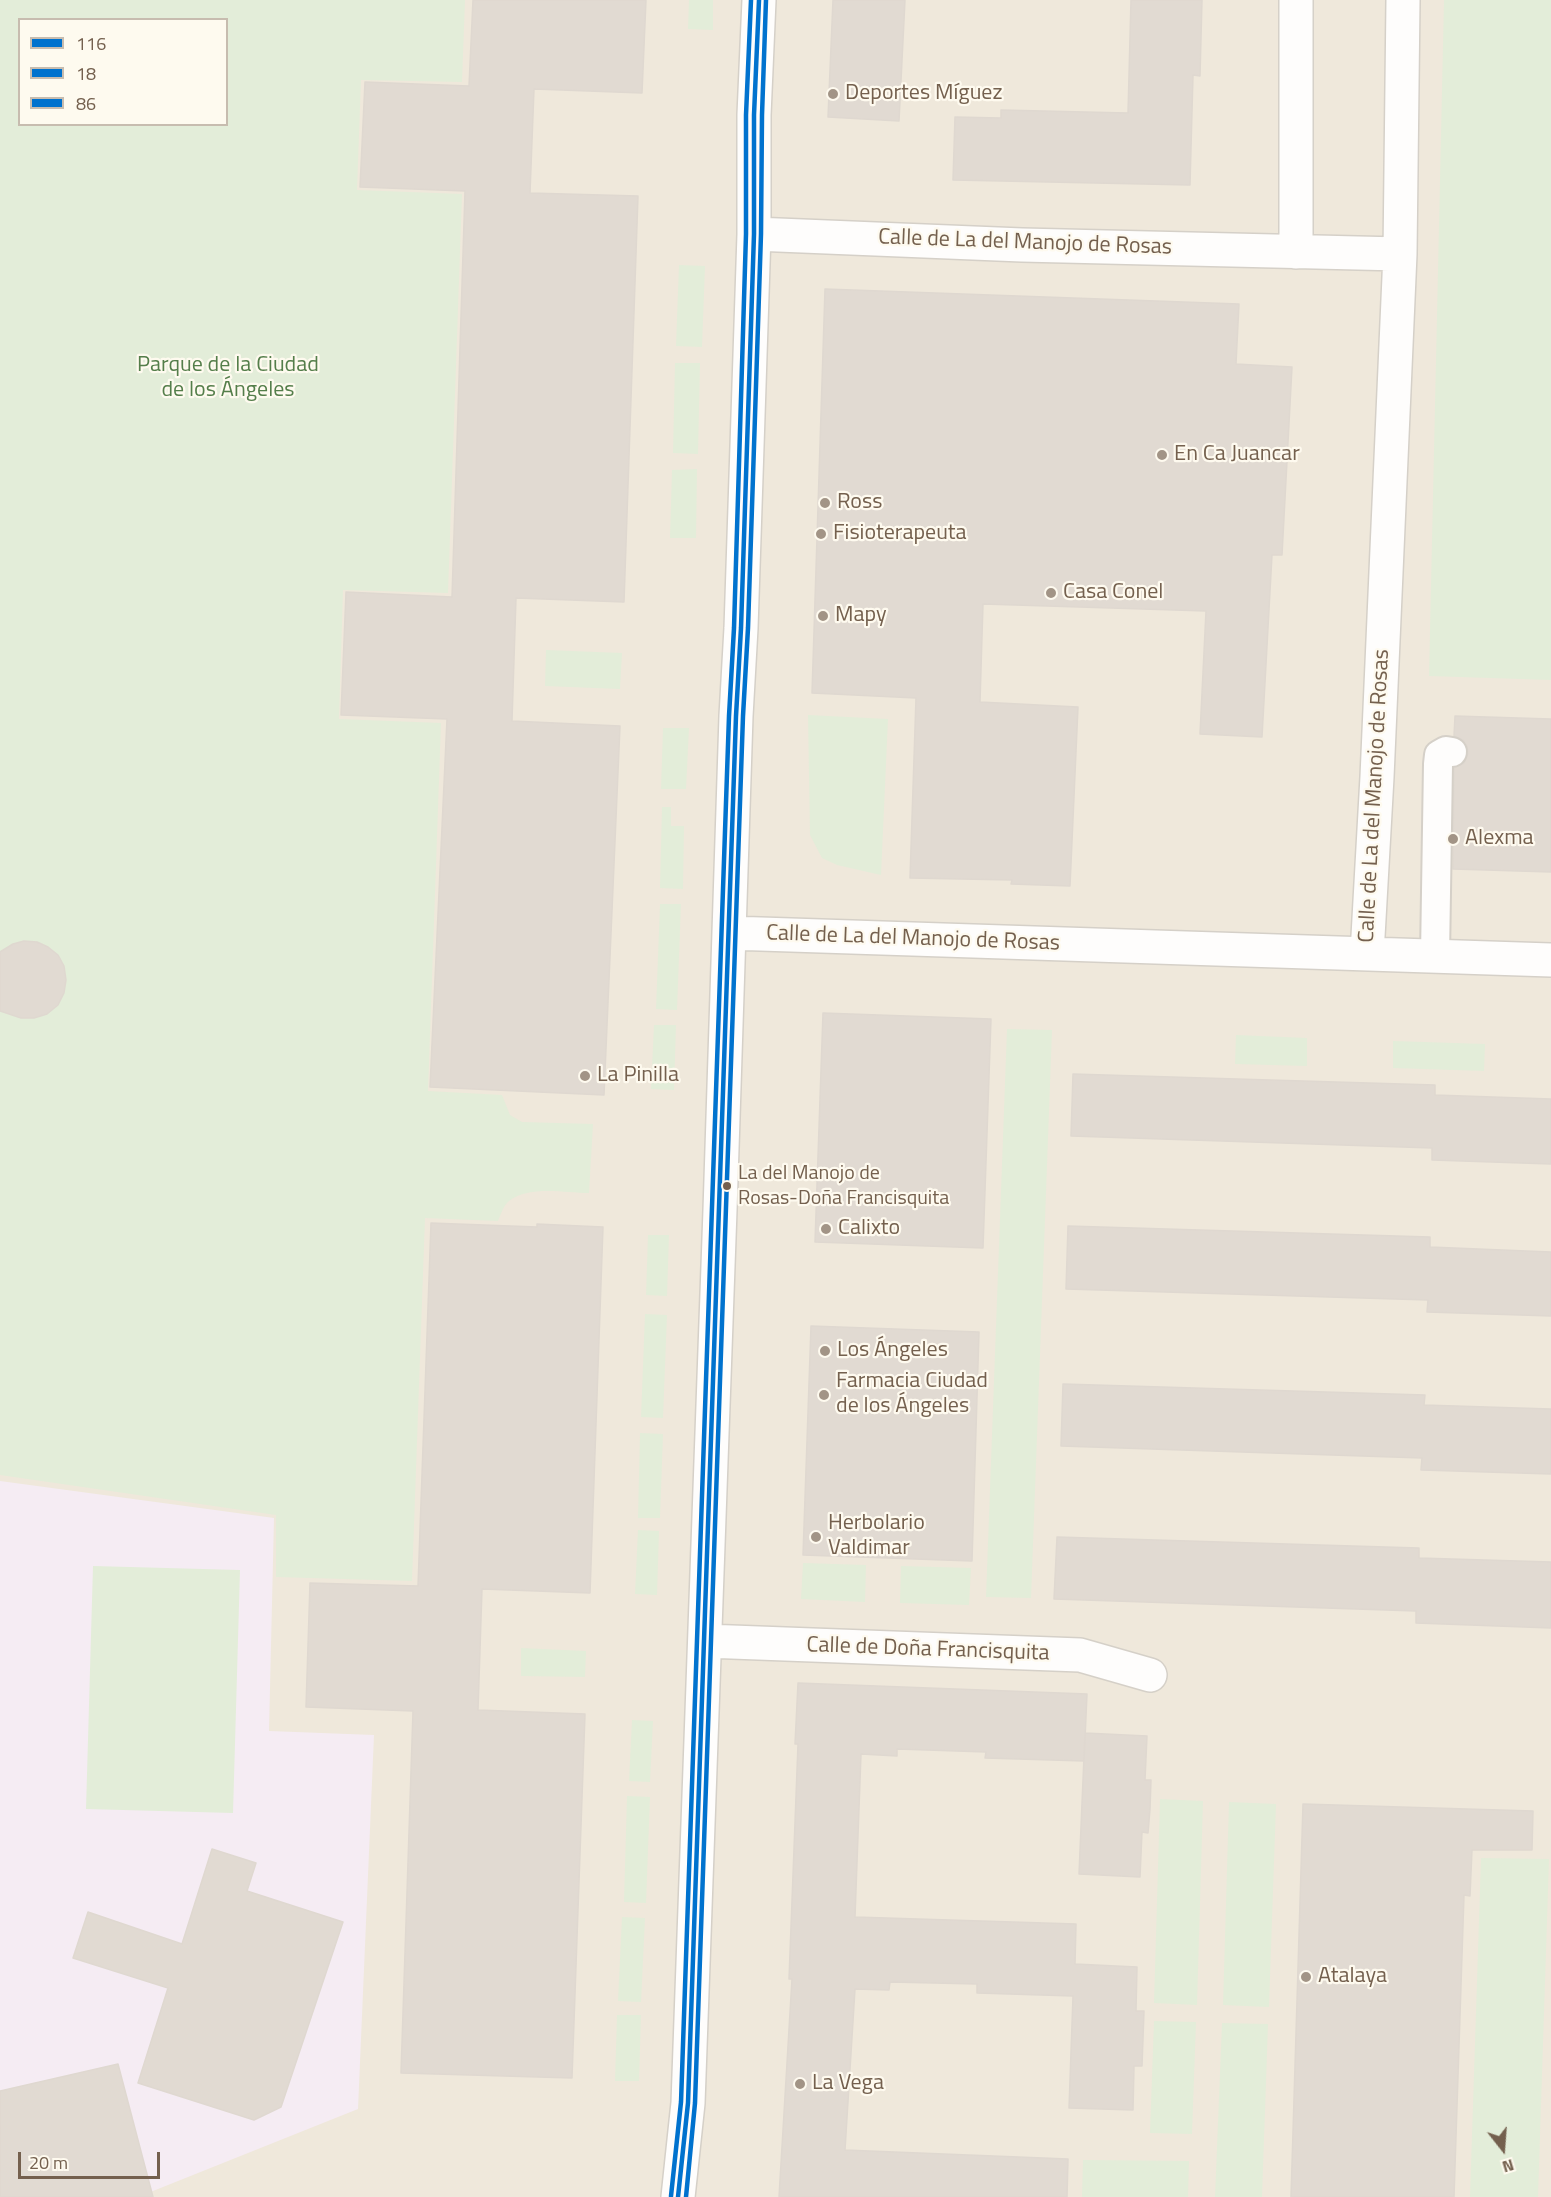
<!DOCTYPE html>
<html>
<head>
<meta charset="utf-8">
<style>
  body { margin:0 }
  #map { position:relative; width:1551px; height:2197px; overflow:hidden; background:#f7f4ed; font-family:"Titillium Web",sans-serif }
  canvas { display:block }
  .legend { position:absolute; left:18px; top:18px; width:210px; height:108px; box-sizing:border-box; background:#fefaef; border:2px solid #c7bcaf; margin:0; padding:8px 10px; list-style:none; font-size:18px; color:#74604e }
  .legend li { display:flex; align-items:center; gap:12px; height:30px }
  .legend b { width:30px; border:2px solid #c7bcaf }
  .north { position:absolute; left:1473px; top:2119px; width:60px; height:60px; -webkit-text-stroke:4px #fefaef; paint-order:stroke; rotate:163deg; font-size:16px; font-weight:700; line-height:24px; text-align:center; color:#74604e }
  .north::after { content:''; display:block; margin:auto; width:21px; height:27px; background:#74604e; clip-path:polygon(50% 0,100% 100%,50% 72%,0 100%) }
  .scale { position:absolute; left:18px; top:2152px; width:142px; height:27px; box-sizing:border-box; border:3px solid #74604e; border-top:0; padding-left:8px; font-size:18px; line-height:21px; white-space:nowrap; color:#74604e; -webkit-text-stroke:4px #fefaef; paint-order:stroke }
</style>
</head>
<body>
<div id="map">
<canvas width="1551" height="2197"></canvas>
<ul class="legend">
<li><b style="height:8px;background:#0072ce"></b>116</li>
<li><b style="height:8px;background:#0072ce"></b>18</li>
<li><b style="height:8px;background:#0072ce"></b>86</li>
</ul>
<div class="north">N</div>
<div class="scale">20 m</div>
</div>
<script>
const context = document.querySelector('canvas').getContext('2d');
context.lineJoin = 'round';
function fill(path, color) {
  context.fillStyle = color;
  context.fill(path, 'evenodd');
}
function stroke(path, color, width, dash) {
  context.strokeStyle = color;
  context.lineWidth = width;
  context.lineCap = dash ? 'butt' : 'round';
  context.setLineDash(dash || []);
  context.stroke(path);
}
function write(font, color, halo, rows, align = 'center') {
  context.font = font + ' "Titillium Web",sans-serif';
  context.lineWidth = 4.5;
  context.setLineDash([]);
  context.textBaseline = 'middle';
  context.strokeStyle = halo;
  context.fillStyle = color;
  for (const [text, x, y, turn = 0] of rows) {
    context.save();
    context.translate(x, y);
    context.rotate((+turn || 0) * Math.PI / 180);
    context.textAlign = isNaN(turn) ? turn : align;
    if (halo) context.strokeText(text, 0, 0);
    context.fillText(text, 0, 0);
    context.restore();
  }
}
fill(new Path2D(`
  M0 0H1551V2197H0ZM20 20H226V124H20Z`), '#efe8db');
fill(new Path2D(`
  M0 1481 274 1518 269 1731 374 1735 358 2109 138 2197H0Z`), '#f5ecf3');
fill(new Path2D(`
  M0 0H465L462 82 361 80 357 190 462 194 448 593 343 590 339 719 441 723 428 1091 502 1095 510 1115 522 1122 593 1124 589 1193C565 1193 530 1185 509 1201 503 1206 501 1214 498 1221L425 1218 412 1581 276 1577V1515L0 1475ZM20 20H226V124H20Z
  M689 0H713V30L688 29Z
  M1444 0H1551V680L1429 676Z
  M679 265 705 266 702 347 676 346Z
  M675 363H700L698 454 673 453Z
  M697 469 696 538H670L672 470Z
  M546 650 622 653 620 689 545 686Z
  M808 715 888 719 881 875 837 865 822 858 810 835Z
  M663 728H689L686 789H661Z
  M662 807H671V826H684L683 889 660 888Z
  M660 904H681L677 1010 656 1009Z
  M654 1025H676L674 1090 651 1089Z
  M1007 1029 1052 1030 1031 1598 986 1597Z
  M1236 1035 1307 1038V1066L1235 1064Z
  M1393 1041 1485 1044 1484 1071 1393 1068Z
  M648 1235H669L667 1296 646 1295Z
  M645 1314 667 1315 663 1418 641 1417Z
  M640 1433 663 1434 660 1518H638Z
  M638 1530 659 1531 657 1595 635 1594Z
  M803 1563 866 1565 865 1602 801 1599Z
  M93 1566 240 1570 233 1813 86 1809Z
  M901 1566 971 1568 969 1605 900 1603Z
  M521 1648 586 1651 585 1677 521 1676Z
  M632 1720 653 1721 650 1782 629 1781Z
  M627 1796 650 1797 646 1903 624 1902Z
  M1160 1799 1203 1801 1197 2005 1154 2003Z
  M1229 1802 1276 1804 1269 2007 1223 2005Z
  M1481 1858 1549 1859 1538 2197H1470Z
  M622 1917 645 1918 641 2002 618 2001Z
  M617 2015H641L639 2081H615Z
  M1154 2021 1196 2022 1192 2134 1150 2133Z
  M1222 2023 1268 2024 1262 2197H1215Z
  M1083 2160 1189 2161 1188 2197H1082Z`), '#e3edd9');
const building = new Path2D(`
  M473 0H646L642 93 534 89 530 193 638 196 624 602 516 598 512 721 620 726 604 1095 430 1087 447 719 341 715 346 592 452 597 465 191 360 187 365 82 469 86Z
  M833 0H905L899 121 828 117Z
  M1131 0H1202L1200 76 1193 75 1190 185 953 180 955 117 1001 118V110L1128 113Z
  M825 289 1239 304 1236 364 1292 367 1282 555H1272L1262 737 1200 734 1206 611 983 604 980 702 1078 707 1070 886 1011 884 1012 880 910 878 916 698 812 693Z
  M1455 716 1551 719V872L1453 869 1454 768 1464 763 1468 754 1467 746 1463 740 1454 736Z
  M24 941 37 942 48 947 58 955 64 966 66 980 64 993 58 1005 47 1014 34 1018H21L0 1011V952L13 944Z
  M823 1013 991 1019 983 1248 815 1242Z
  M1073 1074 1435 1085V1095L1551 1099V1164L1432 1160V1148L1071 1136Z
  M431 1223 537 1227V1224L603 1227 590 1593 482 1589 478 1710 585 1714 572 2078 401 2073 413 1711 306 1707 310 1583 418 1586Z
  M1068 1226 1430 1237V1247L1551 1252V1316L1427 1312 1428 1300 1066 1289Z
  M811 1326 979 1332 972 1561 803 1555Z
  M1063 1384 1425 1395 1424 1405 1551 1409V1474L1421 1470 1422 1458 1061 1446Z
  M1057 1537 1419 1548V1558L1551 1562V1628L1416 1623V1611L1054 1599Z
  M798 1683 1087 1694 1084 1761 985 1758 986 1752 897 1749V1756L861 1754 855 1917 1076 1924 1075 1964 1137 1967 1136 2011H1144L1142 2066H1134L1133 2110 1069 2108 1073 1996 977 1993V1984L890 1982 889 1990 855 1989 845 2150 1068 2159 1067 2197H779L792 1979H789L798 1744H795Z
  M1085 1733 1147 1736 1145 1780H1151L1150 1809 1148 1833 1142 1832 1140 1877 1079 1874Z
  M1303 1804 1533 1811 1532 1850H1472L1470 1896 1464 1895 1454 2197H1291Z
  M212 1849 256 1863 247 1891 343 1922 281 2107 254 2120 138 2083 168 1988 73 1958 88 1912 182 1944Z
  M118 2064 153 2197H0V2091Z`);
fill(building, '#e1dad2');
stroke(building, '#dfd8d0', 1.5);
const lane = new Path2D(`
  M1435 956 1438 764 1439 755 1446 751 1452 752`);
const street = new Path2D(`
  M754 234 1022 245 1400 254
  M1296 252V0
  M730 933 1551 960
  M1367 954 1377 777 1400 254 1403 0
  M705 1641 1080 1655 1150 1675
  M678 2197 688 2103 720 1210 736 716 741 628 754 234V115L759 0`);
stroke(lane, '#d5d0c8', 32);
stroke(street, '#d5d0c8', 36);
stroke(lane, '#fefdfc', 28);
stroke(street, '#fefdfc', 33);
stroke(new Path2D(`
  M678 2197 688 2103 736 716 741 628 754 234V115L759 0`), '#0072ce', 4.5);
stroke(new Path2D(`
  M686 2197 695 2103 743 716 748 628 761 234 762 115 766 0`), '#0072ce', 4.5);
stroke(new Path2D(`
  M671 2196 681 2102 729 716 734 628 746 234V115L751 0`), '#0072ce', 4.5);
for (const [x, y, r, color] of [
  [833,94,6,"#a29486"],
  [1162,455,6,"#a29486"],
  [825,503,6,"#a29486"],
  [821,534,6,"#a29486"],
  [1051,593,6,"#a29486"],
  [823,616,6,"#a29486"],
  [1453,839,6,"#a29486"],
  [585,1076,6,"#a29486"],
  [727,1186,5,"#74604e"],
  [826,1229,6,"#a29486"],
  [825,1351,6,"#a29486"],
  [824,1395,6,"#a29486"],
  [816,1537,6,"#a29486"],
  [1306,1977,6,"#a29486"],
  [800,2084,6,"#a29486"]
]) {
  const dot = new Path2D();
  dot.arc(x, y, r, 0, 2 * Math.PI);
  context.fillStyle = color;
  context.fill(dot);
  stroke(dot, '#fefaef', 2);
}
write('20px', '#74604e', '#fefaef', [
  ["La del Manojo de",738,1174],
  ["Rosas-Doña Francisquita",738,1199]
], 'left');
write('22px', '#74604e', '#fefaef', [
  ["Deportes Míguez",845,94],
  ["En Ca Juancar",1174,455],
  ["Ross",837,503],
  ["Fisioterapeuta",833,534],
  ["Casa Conel",1063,593],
  ["Mapy",835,616],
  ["Alexma",1465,839],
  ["La Pinilla",597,1076],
  ["Calixto",838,1229],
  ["Los Ángeles",837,1351],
  ["Farmacia Ciudad",836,1382],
  ["de los Ángeles",836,1407],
  ["Herbolario",828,1524],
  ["Valdimar",828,1549],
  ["Atalaya",1318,1977],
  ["La Vega",812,2084]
], 'left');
write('22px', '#74604e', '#fefaef', [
  ["Calle de La del Manojo de Rosas",1025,243,2],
  ["Calle de La del Manojo de Rosas",1375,796,-87],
  ["Calle de La del Manojo de Rosas",913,939,2],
  ["Calle de Doña Francisquita",928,1650,2]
]);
write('22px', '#547e4a', '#fefaef', [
  ["Parque de la Ciudad",228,366],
  ["de los Ángeles",228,391]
]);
</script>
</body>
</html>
